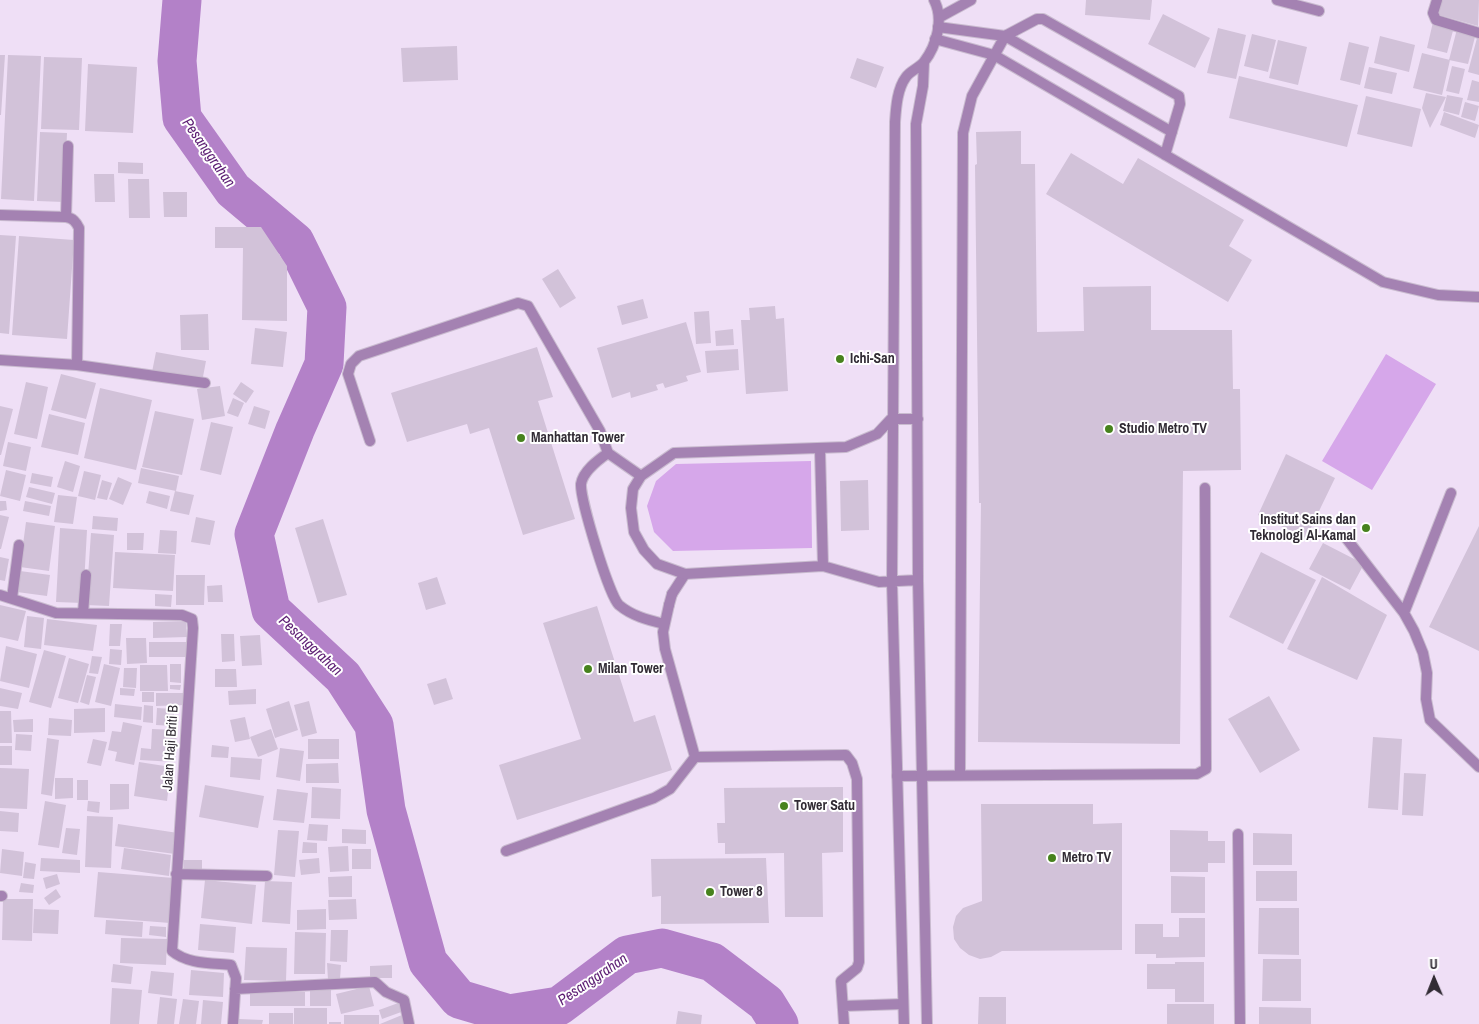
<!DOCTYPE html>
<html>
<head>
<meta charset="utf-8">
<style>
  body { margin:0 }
  #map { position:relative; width:1479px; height:1024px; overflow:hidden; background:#efdff6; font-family:"Archivo Narrow",sans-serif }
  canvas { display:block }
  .north { position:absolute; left:1409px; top:954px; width:50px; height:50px; -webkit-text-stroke:4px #fff; paint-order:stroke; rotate:359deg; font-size:14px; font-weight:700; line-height:20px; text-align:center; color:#312b34 }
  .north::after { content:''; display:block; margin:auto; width:18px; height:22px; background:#312b34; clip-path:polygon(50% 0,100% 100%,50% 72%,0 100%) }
</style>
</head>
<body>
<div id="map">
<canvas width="1479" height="1024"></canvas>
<div class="north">U</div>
</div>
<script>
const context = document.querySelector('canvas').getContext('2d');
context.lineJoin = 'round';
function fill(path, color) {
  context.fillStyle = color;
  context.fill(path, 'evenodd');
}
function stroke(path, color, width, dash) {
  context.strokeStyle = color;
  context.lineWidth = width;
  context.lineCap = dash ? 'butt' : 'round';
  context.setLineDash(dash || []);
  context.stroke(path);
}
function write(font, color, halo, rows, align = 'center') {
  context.font = font + ' "Archivo Narrow",sans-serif';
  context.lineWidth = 4;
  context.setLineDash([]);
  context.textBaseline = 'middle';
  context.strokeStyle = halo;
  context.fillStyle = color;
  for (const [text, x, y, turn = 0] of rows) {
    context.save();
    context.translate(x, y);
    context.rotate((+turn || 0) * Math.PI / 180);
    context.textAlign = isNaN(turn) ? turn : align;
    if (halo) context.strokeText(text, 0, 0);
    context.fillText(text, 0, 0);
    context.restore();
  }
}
fill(new Path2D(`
  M1386 354 1436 384 1372 490 1322 461Z
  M811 461 812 548 673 551 654 532 647 506 656 481 676 464Z`), '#d6a7ea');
stroke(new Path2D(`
  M182 0 177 61 182 118 233 190 295 242 327 307 324 364 295 430 254 534 271 610 343 677 374 725 386 810 428 962 459 999 509 1014 559 1006 627 955 662 948 712 962 766 1003 779 1024`), '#b381c8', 39);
fill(new Path2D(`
  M1086 0H1152L1150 20 1085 15Z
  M1440 0H1479L1478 26 1436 14Z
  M1163 14 1210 38 1195 68 1148 44Z
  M1433 22 1454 27 1447 53 1427 48Z
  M1218 28 1246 35 1236 79 1207 73Z
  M1457 29 1476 33 1468 64 1449 60Z
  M1252 34 1276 40 1268 72 1244 66Z
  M1380 36 1415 45 1409 72 1374 63Z
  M1477 38H1479V75L1468 72Z
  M1278 40 1307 47 1298 85 1269 78Z
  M1349 42 1369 47 1360 85 1340 80Z
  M457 46 458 80 403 82 401 48Z
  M1422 53 1450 60 1442 95 1413 88Z
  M0 55H5L1 115H0Z
  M8 55 41 56 34 201 1 199Z
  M44 57 82 58 79 130 41 129Z
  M857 58 884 67 876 88 850 78Z
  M88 64 137 67 133 133 85 131Z
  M1452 66 1465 69 1459 94 1446 91Z
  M1369 67 1397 73 1392 94 1364 88Z
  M1239 76 1358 105 1347 147 1229 118Z
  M1472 80 1479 82V102L1467 100Z
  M1426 93 1446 97 1430 128 1422 108Z
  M1447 95 1463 98 1459 115 1443 111Z
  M1366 96 1421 109 1412 147 1357 134Z
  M1465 102 1479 106 1475 121 1461 117Z
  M1444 112 1479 125 1475 138 1440 125Z
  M1021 131V164H1035L1037 332 1084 331 1083 287 1151 286V330H1232L1233 389H1240L1241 470 1183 471 1180 744 978 742 981 503H979L975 165 977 164 976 132Z
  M40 132 67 133 64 202 37 201Z
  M1071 153 1123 184 1138 158 1244 220 1229 246 1252 260 1228 302 1046 194Z
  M118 162 143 163V174L118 173Z
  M94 174H114L115 202H95Z
  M128 179H149L150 218H129Z
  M163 192H187V217H164Z
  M215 227H261L287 266V321L242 320 243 248H215Z
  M0 235 16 236 9 334 0 333Z
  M19 236 74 240 67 339 12 335Z
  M558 269 576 298 560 308 542 279Z
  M643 299 648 318 622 325 617 306Z
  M775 306 776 319 784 318 788 391 746 394 741 320H750L749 308Z
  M709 311 711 343 696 344 694 312Z
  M208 314 209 350H181L180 315Z
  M686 322 701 372 686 376 688 381 665 388 663 383 656 385 658 390 631 398 630 392 612 398 597 348Z
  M255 328 287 332 283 367 251 364Z
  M733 329 734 345 716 346 715 331Z
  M537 347 553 397 538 401 575 519 523 535 489 428 470 434 467 424 407 442 391 393Z
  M738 349 739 370 707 373 705 351Z
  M156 352 206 361 202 382 152 372Z
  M61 374 96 383 86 419 51 410Z
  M26 382 48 387 37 439 14 434Z
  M241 382 254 391 246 403 233 394Z
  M220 386 225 416 202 420 197 389Z
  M100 388 152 400 136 470 84 458Z
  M233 398 244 403 238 417 227 413Z
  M0 406 13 409 1 455H0Z
  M254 406 270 411 265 429 248 424Z
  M155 411 194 419 182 475 142 467Z
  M49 414 85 423 78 455 41 447Z
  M211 422 233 427 221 475 200 470Z
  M8 442 31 447 26 471 3 466Z
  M1286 454 1335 478 1306 538 1258 515Z
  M65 461 80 466 73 492 57 487Z
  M141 468 179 476 176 491 138 483Z
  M6 470 26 475 20 501 0 496Z
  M84 471 101 475 95 500 78 496Z
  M32 473 53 477 51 487 30 483Z
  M118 477 132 483 123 505 109 499Z
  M102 480 112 483 107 500 97 498Z
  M868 480 869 530 841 531 840 481Z
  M29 487 55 493 52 504 26 497Z
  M149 491 170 496 167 509 146 503Z
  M175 491 194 495 189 515 170 511Z
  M58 495 77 497 73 524 54 522Z
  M0 501H6L7 510 0 511Z
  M25 501 51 506 49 516 23 511Z
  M0 515 9 517 1 549H0Z
  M93 516 118 518 117 531 92 529Z
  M196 517 215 521 210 545 191 542Z
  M323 519 347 595 318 603 295 528Z
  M26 522 55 526 49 571 20 567Z
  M1479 526V651L1429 627Z
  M60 528 87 530 83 603 56 602Z
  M160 530 177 531 176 554 158 553Z
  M91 533 114 535 109 606 86 605Z
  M127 533H144L143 550H127Z
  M1323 543 1364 564 1350 590 1309 569Z
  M115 552 175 555 173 591 113 588Z
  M1261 552 1316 580 1283 644 1229 617Z
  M0 557 9 559 5 581 0 580Z
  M20 571 50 575 47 596 17 592Z
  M176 575H205L204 605H176Z
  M437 577 446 604 426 610 418 583Z
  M1322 577 1387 615 1357 680 1287 649Z
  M222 585 223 602H208L207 586Z
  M155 594 172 595 171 607 155 606Z
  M0 605 26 611 18 641 0 637Z
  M597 606 634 722 655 715 672 770 517 820 499 765 581 739 543 623Z
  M27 616 44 618 41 649 24 647Z
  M47 619 97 625 93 651 44 645Z
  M186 621 187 637 153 638V622Z
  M110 624H122L120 646H109Z
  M221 634H234L235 661 222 662Z
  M260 635 262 665 242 666 240 636Z
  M126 638H146L147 663 127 664Z
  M149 642H188V657H149Z
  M6 646 37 654 29 688 0 681Z
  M110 649 122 650 121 665 109 664Z
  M44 650 66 656 51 708 29 702Z
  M92 656 102 657 98 674 89 673Z
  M69 658 89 664 78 703 58 698Z
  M104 664 120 668 111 706 95 702Z
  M170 664H181V683L170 682Z
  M140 665H167L168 691H140Z
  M124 668H137L136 688 123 687Z
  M215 669H236L237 687H215Z
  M87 675 96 677 89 705 80 702Z
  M446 678 453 699 434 705 427 684Z
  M170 685H181L180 690 170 689Z
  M0 688 22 693 18 709 0 706Z
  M120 688 135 689 134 696 120 695Z
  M256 689V704L229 705 228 691Z
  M142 692H154V702H142Z
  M156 693H186V705L156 706Z
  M1269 696 1300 750 1260 773 1228 719Z
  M289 701 298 730 275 738 266 709Z
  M309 701 317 733 302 737 294 705Z
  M115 704 142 707 141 720 114 717Z
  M144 705 153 706V723L143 722Z
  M105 708V732L74 733V709Z
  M157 708 174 709V726L156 725Z
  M0 711H11L12 743H0Z
  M245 717 250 739 235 742 230 720Z
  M49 718 72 720 71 736 48 735Z
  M33 719V732H14L13 720Z
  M123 722 142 726 134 765 115 761 117 752 108 750 112 731 121 732Z
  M152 729 177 730 175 762 140 760 141 748 151 749Z
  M271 729 278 749 258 757 250 737Z
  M16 734 32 735 31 751 15 750Z
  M1373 737 1402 739 1398 810 1368 808Z
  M47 738 59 740 52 796 41 794Z
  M93 739 107 742 101 766 87 763Z
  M308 739H339V759H308Z
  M212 745 229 747 228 758 211 757Z
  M0 746H12V765H0Z
  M280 748 304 751 300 781 276 777Z
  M231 757 262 759 260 780 230 777Z
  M139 762 171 767 167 801 134 796Z
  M338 763 339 783H306V764Z
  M0 768 29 769 27 809 0 808Z
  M1404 773 1426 774 1423 816 1402 815Z
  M55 778H73V798L55 799Z
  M77 780H88V800H77Z
  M110 784H129V809L110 810Z
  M205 785 264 796 258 828 199 817Z
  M312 787 341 789 340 819 311 818Z
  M843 787V852L822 853 823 917H785L784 853 725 854V843H718L717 823H725L724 788Z
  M277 789 308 793 304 823 273 820Z
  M45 801 66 805 59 848 38 845Z
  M88 801 100 802 99 813 87 811Z
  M981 804H1093V824L1122 823V950L1002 951 991 957 980 959 969 955 960 948 954 939 953 927 956 916 963 908 982 901Z
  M0 811 19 813 18 832 0 831Z
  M87 816 113 817 111 868 85 867Z
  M118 824 178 833 175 854 115 846Z
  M309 824 328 825 327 841 307 840Z
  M66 828 80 829 77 855 62 853Z
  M342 829 366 830V844L342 843Z
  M278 830 299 831 295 877 274 875Z
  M1170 830 1208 831V841H1225V863H1208V872H1170Z
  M1253 833 1292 834V865H1253Z
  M303 842 317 843V853H302Z
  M348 846 349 871 330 872 328 847Z
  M124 848 171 855 169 876 121 869Z
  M2 849 24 852 22 876 0 873Z
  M352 849H371V869H352Z
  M41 858 80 860V873L40 871Z
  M319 858 320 873 301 875 299 860Z
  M766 858 769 923 661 924V896L652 897 651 859Z
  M184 860H202V871H184Z
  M25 862 36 864 34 879 23 878Z
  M1256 871H1297V901H1256Z
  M98 872 174 878 170 923 94 917Z
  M57 874 60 884 46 889 43 878Z
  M352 876V897H329L328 877Z
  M1171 876 1205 877V913H1171Z
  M205 880 256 885 252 924 201 918Z
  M265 881 292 882 290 924 262 922Z
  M21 883 34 885 33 893 19 892Z
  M56 889 61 897 49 905 44 898Z
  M3 899H33L32 941 2 940Z
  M356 899 357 919 329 920 328 900Z
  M1259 908H1299V955L1258 954Z
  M34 909 59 910 58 934 33 933Z
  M326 909V929L297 930V910Z
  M1179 918H1205V957L1156 958V954H1135V924H1163V937H1179Z
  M106 920 143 922 142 937 105 934Z
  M200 924 236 927 234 953 198 950Z
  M150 926 166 927V937L149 935Z
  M331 930H348L347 962 330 961Z
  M295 932 326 933 325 974H294Z
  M121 938 167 939 166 965 120 963Z
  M246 947 287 948 286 981 244 980Z
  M1263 959H1301V1001H1262Z
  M1175 962H1204V1002H1175V989H1147V964H1175Z
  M327 963 341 965 340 979 328 980Z
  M113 964 133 967 131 984 111 982Z
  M392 965V978H370V966Z
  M191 970 224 973 223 997 189 995Z
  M151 971 174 973 172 996 148 993Z
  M369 986 374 1006 341 1014 336 994Z
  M112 988 142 990 139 1024H110Z
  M310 990H331V1006H310Z
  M250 992H305V1006H250Z
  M160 997 177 999 174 1024H157Z
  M979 997H1006V1024H978Z
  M183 999 199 1001 196 1024H179Z
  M203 1000 223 1002 221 1024H201Z
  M401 1002 404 1011 382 1019 379 1010Z
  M1167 1004H1214V1024H1167Z
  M1259 1007 1311 1008V1024H1259Z
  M294 1008H327V1024H294Z
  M678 1011 702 1015 701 1024H676Z
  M269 1013H293V1024H269Z
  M344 1015H379V1024H344Z
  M402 1015 406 1024H380Z
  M239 1019 263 1020 262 1024H239Z
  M329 1022H341V1024H329Z`), '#d2c2d9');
const lane = new Path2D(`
  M938 27 1005 36 1172 132
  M935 39 994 55 1383 282 1438 295 1479 297
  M66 217 68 146
  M370 441 348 374 351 364 359 356 518 303 528 306 600 431 608 453 641 476
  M608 453C598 460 583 471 581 484 580 499 609 596 619 605 632 616 648 620 664 624
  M1346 538 1404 613 1414 631 1423 653 1427 673 1426 699 1430 720 1479 767
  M672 594 685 574
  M1404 613 1451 493
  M695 757 846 755 852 763 857 779 859 962 857 968 841 981 844 1024
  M960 775 963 133 972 96 1005 36 1037 19H1043L1179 96 1180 104 1165 155
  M897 776 1197 774 1206 769 1205 488
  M506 851 654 798 670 789 695 757 665 649 663 632 669 605
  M843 1006 903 1004`);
const street = new Path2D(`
  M1277 0 1319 11
  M1437 0 1433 13 1436 20 1479 33
  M940 17 971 0
  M924 62 923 86 916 124 918 580 927 1024
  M0 215 66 217C73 218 76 222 79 228L77 365
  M0 360 77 365 205 383
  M918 419H891L877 434 846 447 674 453 641 476 633 489 631 508 634 532 644 550 657 564 685 574 823 566 879 582 918 580
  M820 450 823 566
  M0 595 56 613 182 615 192 619 193 628 172 951C187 964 212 963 231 965L236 978 233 1024
  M12 598 19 545
  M669 605 672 594
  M83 613 86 575
  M1238 834 1240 1024
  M176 874 267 876
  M0 896H2
  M235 989 375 982 386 992 404 1000 409 1024
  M904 1024 892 582 895 122C896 108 897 89 906 77 910 71 919 68 924 62 937 45 944 19 934 0`);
stroke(lane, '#c9bbcf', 12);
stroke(street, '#c9bbcf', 12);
stroke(lane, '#a482b2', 10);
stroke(street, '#a482b2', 10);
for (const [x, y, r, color] of [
  [840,359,5,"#47821e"],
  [1109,429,5,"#47821e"],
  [521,438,5,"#47821e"],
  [1366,528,5,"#47821e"],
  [588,669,5,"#47821e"],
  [784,806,5,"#47821e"],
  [1052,858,5,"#47821e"],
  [710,892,5,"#47821e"]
]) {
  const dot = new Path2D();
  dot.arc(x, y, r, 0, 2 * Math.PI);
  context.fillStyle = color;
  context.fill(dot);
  stroke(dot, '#fff', 2);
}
write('bold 14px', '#312b34', '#fff', [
  ["Ichi-San",850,359],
  ["Studio Metro TV",1119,429],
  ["Manhattan Tower",531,438],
  ["Institut Sains dan",1356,520,"right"],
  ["Teknologi Al-Kamal",1356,536,"right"],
  ["Milan Tower",598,669],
  ["Tower Satu",794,806],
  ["Metro TV",1062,858],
  ["Tower 8",720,892]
], 'left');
write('14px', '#312b34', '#fff', [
  ["Jalan Haji Briti B",171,748,-86]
]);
write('italic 15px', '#5c1d73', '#fff', [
  ["Pesanggrahan",208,153,55],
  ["Pesanggrahan",310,646,43],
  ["Pesanggrahan",593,980,-34]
]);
</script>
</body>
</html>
